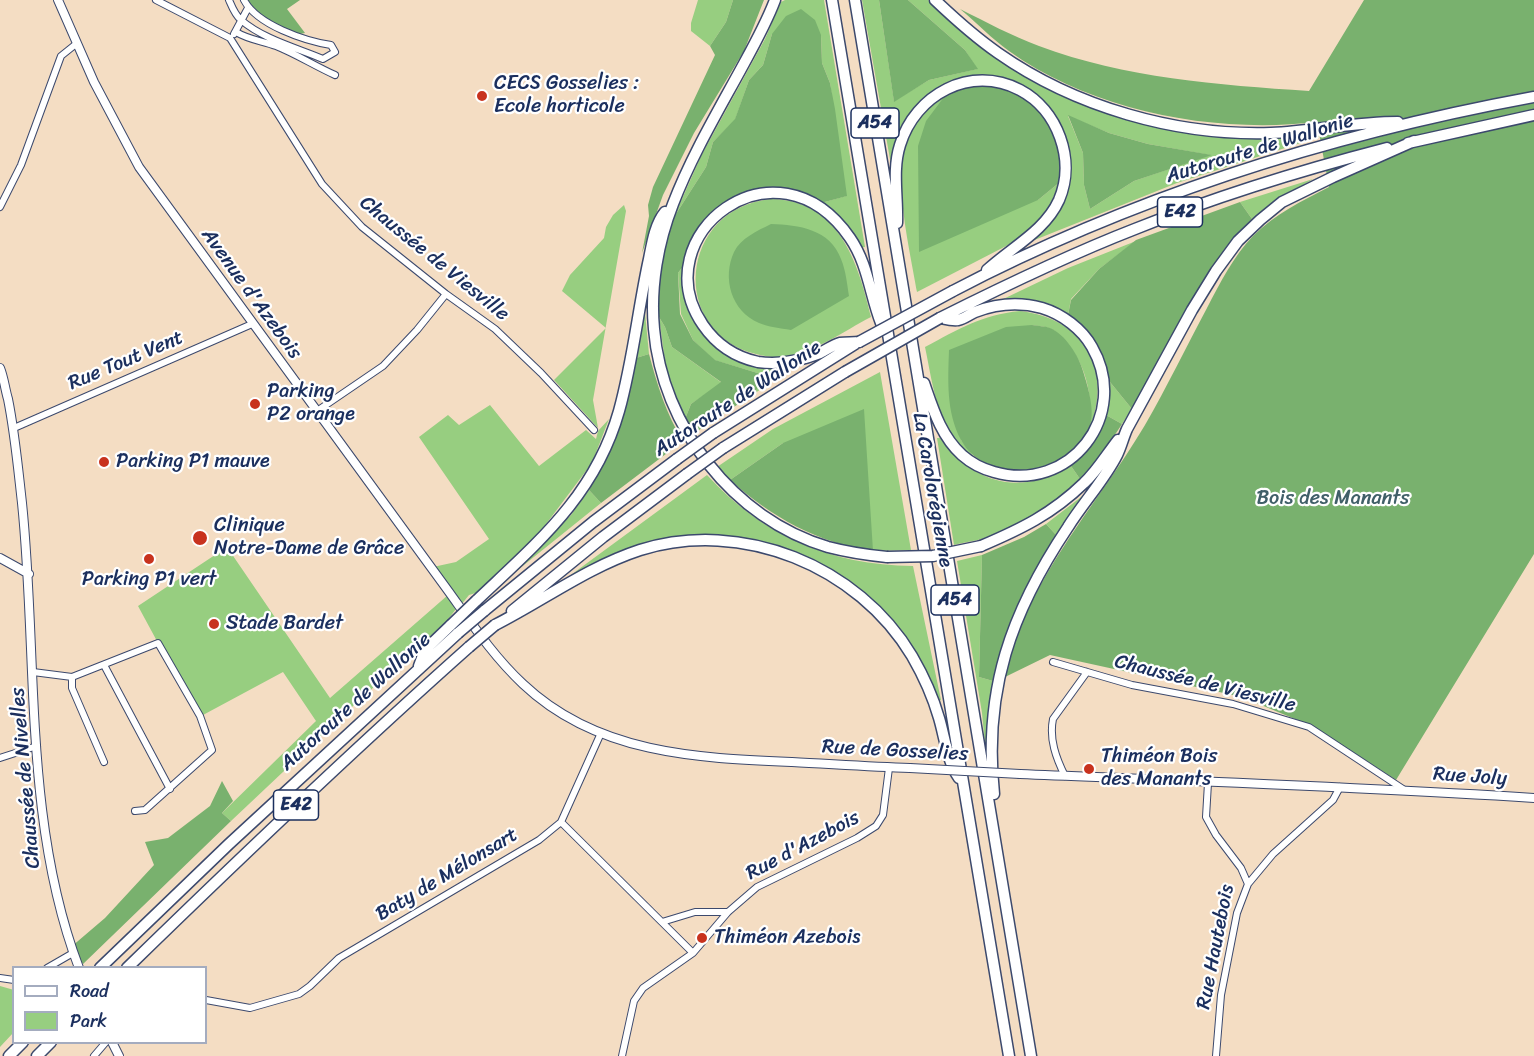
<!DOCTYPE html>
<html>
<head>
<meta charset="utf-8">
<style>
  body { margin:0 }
  #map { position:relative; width:1534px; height:1056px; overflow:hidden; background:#f4ddc3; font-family:Sriracha,sans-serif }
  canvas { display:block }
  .legend { position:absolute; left:12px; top:966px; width:195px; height:78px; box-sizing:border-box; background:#fff; border:2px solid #a4acbf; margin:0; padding:8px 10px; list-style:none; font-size:18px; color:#1b2f5e }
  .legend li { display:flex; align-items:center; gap:12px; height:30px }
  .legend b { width:30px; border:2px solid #a4acbf }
</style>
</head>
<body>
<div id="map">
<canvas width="1534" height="1056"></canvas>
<ul class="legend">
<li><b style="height:8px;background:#fff"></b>Road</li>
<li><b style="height:16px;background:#97ce80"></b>Park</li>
</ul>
</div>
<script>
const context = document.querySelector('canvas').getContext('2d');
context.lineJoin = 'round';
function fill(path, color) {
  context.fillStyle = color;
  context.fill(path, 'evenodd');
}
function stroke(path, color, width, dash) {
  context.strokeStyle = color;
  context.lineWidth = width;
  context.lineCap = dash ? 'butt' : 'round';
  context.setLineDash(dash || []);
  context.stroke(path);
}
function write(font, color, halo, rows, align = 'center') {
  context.font = font + ' Sriracha,sans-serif';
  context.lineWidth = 4.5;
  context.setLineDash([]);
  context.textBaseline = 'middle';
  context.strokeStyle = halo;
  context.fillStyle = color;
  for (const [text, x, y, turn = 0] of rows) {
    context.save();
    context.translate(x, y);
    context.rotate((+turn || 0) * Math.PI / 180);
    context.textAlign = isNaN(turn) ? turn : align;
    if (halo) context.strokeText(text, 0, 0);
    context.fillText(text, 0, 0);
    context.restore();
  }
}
fill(new Path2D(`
  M698 0H733L726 22 710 46 691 31V23Z
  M785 0H824L865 247 860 248 837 216 821 203 846 196 830 83 822 63 821 35 772 34 763 65 749 80 735 120 713 142 706 167 674 217 701 156 765 39 781 2Z
  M862 0H879L894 101 929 80 977 69 965 50 908 0H928C1035 106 1170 150 1319 134V137L1177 183 1032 241C1043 231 1055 220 1062 207 1067 196 1067 183 1068 171 1076 80 956 42 907 117 898 131 895 149 891 165ZM1068 116 1109 133 1148 144 1210 155 1134 181 1090 209 1084 185 1083 153Z
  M947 93 1038 200 1060 182 1050 205 1033 227 1010 244 917 292C910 248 889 168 911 129 920 113 932 103 947 93Z
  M1313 179 1273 203 1252 219 1240 202Z
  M771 199C839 200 858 262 871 317 842 332 816 352 783 357 774 358 764 356 756 354 669 333 678 208 771 199Z
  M624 205 626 211 593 400 598 428 554 380 606 328 562 291 570 275 604 238 606 227 613 215Z
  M1136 241 1099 269 1071 299 1068 315 997 302 1068 268Z
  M687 261 692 312 741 360 805 361 755 393 764 375 714 360 693 340 681 314 678 273Z
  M644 302 649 354 636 358Z
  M1020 311C1084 319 1113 367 1090 428 1093 396 1086 360 1061 337 1058 334 1055 330 1051 329 1045 326 1038 326 1032 325L961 440 976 459C937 432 934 390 925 347 959 329 981 315 1020 311Z
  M659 317 665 327 672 347 722 383 691 404 685 419 666 369Z
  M880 372 911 550 873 551 783 443 730 480 717 467 773 429Z
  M1110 382 1132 409 1122 424 1106 415Z
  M490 405 539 466 586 430 596 439 598 431 609 419 592 463 528 548 485 590 469 595 461 605 433 567 456 562 489 539 419 437 448 415 459 425Z
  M937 438H940C977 485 1018 496 1071 466L1080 479C1057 500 1033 519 1004 532 988 539 970 541 954 545Z
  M707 475C763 536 830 565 913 566L941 700 938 701 901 634 801 555 687 538 564 580Z
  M589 490 601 503 514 573 571 515Z
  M1085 494 1057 536 1046 524Z
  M227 547 330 698 448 595 456 609 446 622 354 705 231 821 222 813 316 721 283 672 203 715 158 643 138 606Z
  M982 555 979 677 993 681 989 712 987 766 982 713 957 561Z
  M0 986 14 990 13 1033 0 1047Z`), '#97ce80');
fill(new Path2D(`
  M244 0H300L287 9 305 33 294 35 250 10Z
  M733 0H764L744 51 694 133 663 195 642 253 649 216 648 205 653 187 715 55 710 46 726 22Z
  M879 0H908L965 50 978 69 929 80 894 102Z
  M1364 0H1534V554L1396 780 1314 727 1242 697 1050 655 1005 677C1027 578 1095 509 1145 425 1167 387 1186 347 1207 308 1220 283 1233 257 1253 236 1275 214 1302 201 1329 187L1317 122C1216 134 1094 112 1009 51 992 39 977 23 960 9 986 22 1012 36 1039 46 1125 78 1218 85 1309 91Z
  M801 9 815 20 821 35 822 63 830 83 835 109 847 196 821 203 804 194 786 189H766L739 196 723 204 709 217 696 235 687 261 678 273 680 314 693 340 715 360 764 375 755 393 693 434 685 419 691 404 721 382 672 347 665 327 659 317 658 292 666 242 674 217 706 167 713 142 735 119 749 80 763 65 772 34 786 16Z
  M978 85C991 87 1004 88 1015 92 1051 107 1063 147 1060 182L1038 200 919 252 918 146 926 121 947 93 963 87Z
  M1068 115 1109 133 1148 144 1212 155 1134 181 1090 209 1084 185 1083 153Z
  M1240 202 1252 219C1201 275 1168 342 1132 409L1110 382 1102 355 1092 337 1068 315 1071 300 1099 269 1136 240Z
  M771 224C799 225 830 229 841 259 846 271 847 284 849 296L791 330C780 328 768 327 759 323 731 311 722 278 734 252 741 238 757 231 771 224Z
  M1032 325C1038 326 1045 326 1050 328 1065 334 1079 356 1083 371 1088 387 1096 412 1089 429 1069 478 987 487 961 440 946 412 948 380 949 350L1006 327Z
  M649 354C657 384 666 414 683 441L601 503 589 490C614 447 625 406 636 358Z
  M864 409 873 551C818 543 771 517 730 480L783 443Z
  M1106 415 1122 424 1103 453 1080 479 1071 466C1088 450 1099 437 1106 415Z
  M1046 524 1057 536 1020 602 1004 641 993 681 979 677 982 555 1024 537Z
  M222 781 233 801 222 813 231 821 83 964 71 947 105 918 154 865 145 842 168 838 210 806Z`), '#79b16e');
const street = new Path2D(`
  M156 0 230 38
  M229 0C232 7 235 15 241 20 263 39 297 48 323 59L335 52 331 45C305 41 257 25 244 0
  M236 32C249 40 263 41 276 46 296 54 315 66 335 75
  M234 34 248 8
  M230 38 322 184 362 227 446 294 495 329 541 373 594 430
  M0 207 21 165 61 56 76 44
  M317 411 383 366 417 330 446 294
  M14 428 252 324
  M1053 662 1132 685 1233 704 1309 727 1403 789
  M104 665 170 789
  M33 672 72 677 158 643 200 716 212 750 145 810 135 811
  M72 677V688L104 762
  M0 758 37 746
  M1065 776C1056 758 1049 739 1053 719L1087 672
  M1208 783 1206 817 1216 835 1241 868 1248 884
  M561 822 693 953
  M662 922 695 912H728
  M47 968 73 953
  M0 978 14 980
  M206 1000 250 1008 299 994 310 986 339 958 539 840 561 822 601 733
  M94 1056 106 1042
  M622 1056 634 1001 643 988 693 953 728 912 757 887 857 838 876 826 883 815 889 768
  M1216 1056 1221 995 1237 913 1248 884 1273 854 1333 800 1340 787`);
const secondary = new Path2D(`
  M58 0 94 82 139 167 449 592C472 624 494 657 523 684 597 754 696 758 792 762 832 764 871 767 910 768
  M0 368C4 378 5 389 8 399 15 434 18 468 22 503 38 657 23 821 79 968
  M0 558 29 574
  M1020 774C1192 781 1363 787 1534 798
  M112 1042 119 1056`);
const highway = new Path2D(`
  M775 0C766 24 753 47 741 69 717 113 691 157 673 204 658 242 650 287 654 329 662 426 733 519 828 547 847 552 867 555 887 557
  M832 0 1009 1056
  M855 0 1031 1056
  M935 0C955 19 975 37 998 53 1075 107 1176 136 1271 133 1314 131 1355 122 1398 122
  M1408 143 1534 115
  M897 223C898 197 892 170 900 145 915 95 970 64 1020 90 1058 110 1076 160 1059 200 1045 231 1012 247 987 270
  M953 291C1135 196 1333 134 1534 97
  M940 318C1004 286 1068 255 1135 229 1217 196 1302 170 1387 148
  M859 342C853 343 846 342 840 343 833 345 826 350 820 353 800 361 779 365 758 362 735 357 716 344 703 325 642 236 776 131 850 238 868 264 870 295 881 323
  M924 383C933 409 941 436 962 455 971 463 983 469 994 472 1070 494 1131 415 1092 347 1082 329 1062 314 1042 308 1020 302 996 304 975 312 970 314 964 319 958 320 953 321 945 319 940 318
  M713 433 855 344
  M723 448 845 372
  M981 546C1021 529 1052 514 1084 483 1097 471 1107 454 1118 440
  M476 601C537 543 595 496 619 411 633 361 638 309 649 259 652 244 655 224 665 212
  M484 611 593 522 677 459
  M512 611 603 537 687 474
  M495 625C544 600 588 567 640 550 742 518 858 566 912 656 923 675 933 697 939 718 945 738 947 761 959 778
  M419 666 425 650 451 625
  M994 794C983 691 1011 612 1068 527 1083 503 1105 479 1117 455 1121 447 1123 438 1127 429L1192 310 1216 271 1238 241 1260 220 1282 202 1333 177 1414 141
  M100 968 229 844 458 633
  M127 968C239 859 352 751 469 647
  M9 1056 23 1042
  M37 1056 51 1042`);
stroke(street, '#3c496d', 8);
stroke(secondary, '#3c496d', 10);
stroke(highway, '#3c496d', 13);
stroke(street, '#fff', 6);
stroke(secondary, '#fff', 8);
stroke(highway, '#fff', 10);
const secondaryBridge = new Path2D(`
  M910 768 1020 774`);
const highwayBridge = new Path2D(`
  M859 342 953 291
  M845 372 940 318
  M677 459 713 433
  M687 474 723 448
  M887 557 933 556 981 546
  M451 625 476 601
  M458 633 484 611
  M469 647 495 625`);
stroke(secondaryBridge, '#3c496d', 10, []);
stroke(highwayBridge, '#3c496d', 13, []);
stroke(secondaryBridge, '#fff', 8);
stroke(highwayBridge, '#fff', 10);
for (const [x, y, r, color] of [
  [482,96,6,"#c8321e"],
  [255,404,6,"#c8321e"],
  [104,462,6,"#c8321e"],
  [200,538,8,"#c8321e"],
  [149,559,6,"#c8321e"],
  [214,624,6,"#c8321e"],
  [1089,769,6,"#c8321e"],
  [702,938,6,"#c8321e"]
]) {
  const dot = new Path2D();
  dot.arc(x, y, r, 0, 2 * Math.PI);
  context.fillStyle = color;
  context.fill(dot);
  stroke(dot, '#fff', 2);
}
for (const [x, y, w] of [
  [875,123,48],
  [1180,212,45],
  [955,600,48],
  [296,805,45]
]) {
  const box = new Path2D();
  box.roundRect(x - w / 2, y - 15, w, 30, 4.5);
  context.fillStyle = '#fff';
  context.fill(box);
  stroke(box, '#1b2f5e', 1.5);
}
write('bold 18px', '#1b2f5e', null, [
  ["A54",875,123],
  ["E42",1180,212],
  ["A54",955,600],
  ["E42",296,805]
]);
write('20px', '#1b2f5e', '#fff', [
  ["CECS Gosselies :",494,84],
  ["Ecole horticole",494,107],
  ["Parking",267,392],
  ["P2 orange",267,415],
  ["Parking P1 mauve",116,462],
  ["Clinique",214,526],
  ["Notre-Dame de Grâce",214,549],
  ["Parking P1 vert",149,580,"center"],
  ["Stade Bardet",226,624],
  ["Thiméon Bois",1101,757],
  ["des Manants",1101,780],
  ["Thiméon Azebois",714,938]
], 'left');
write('20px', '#1b2f5e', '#fff', [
  ["Autoroute de Wallonie",1260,149,-17],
  ["Chaussée de Viesville",434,259,39],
  ["Avenue d'Azebois",251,294,54],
  ["Rue Tout Vent",126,361,-23],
  ["Autoroute de Wallonie",738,399,-33],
  ["La Carolorégienne",932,490,80],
  ["Chaussée de Viesville",1205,684,14],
  ["Autoroute de Wallonie",356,702,-42],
  ["Rue de Gosselies",895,751,3],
  ["Rue Joly",1470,777,4],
  ["Chaussée de Nivelles",26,778,-95],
  ["Rue d'Azebois",803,846,-28],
  ["Baty de Mélonsart",447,875,-31],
  ["Rue Hautebois",1216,947,-79]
]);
write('20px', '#405f68', '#fff', [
  ["Bois des Manants",1333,499]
]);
</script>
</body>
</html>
